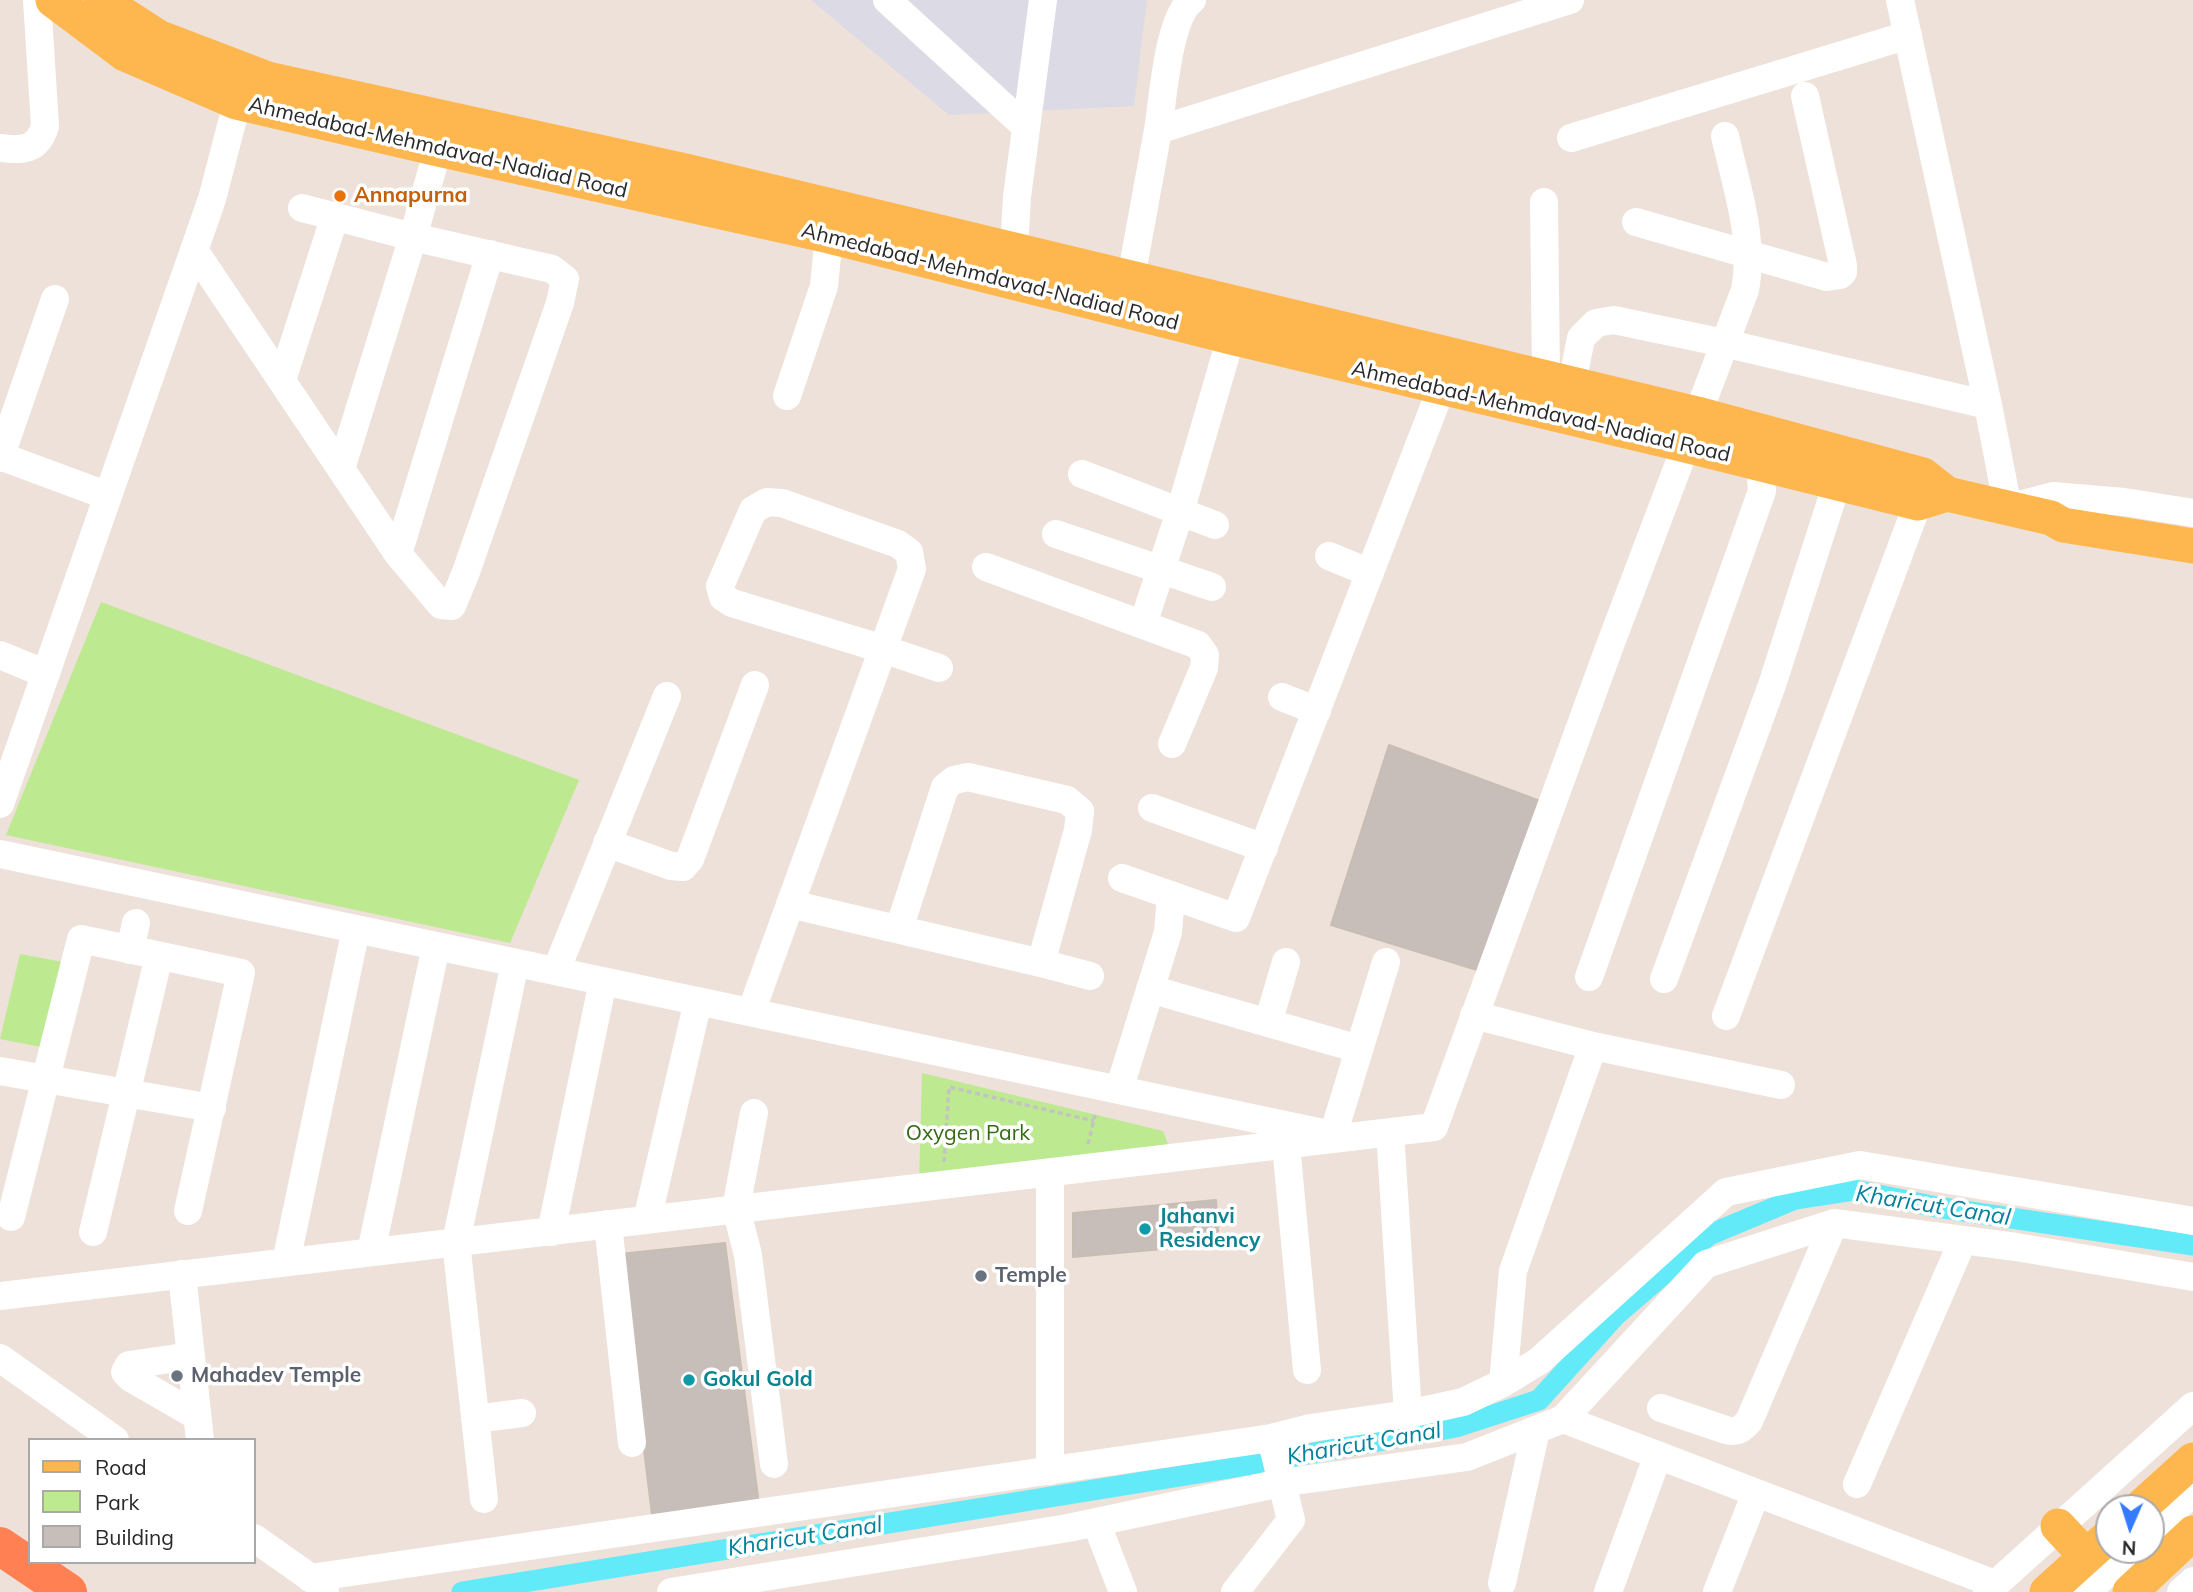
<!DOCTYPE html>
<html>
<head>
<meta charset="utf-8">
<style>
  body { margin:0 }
  #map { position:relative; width:2193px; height:1592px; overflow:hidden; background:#ede1d9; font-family:Mulish,sans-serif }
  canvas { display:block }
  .legend { position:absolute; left:28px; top:1438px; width:228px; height:126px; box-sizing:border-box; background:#fff; border:2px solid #a9a9a9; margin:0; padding:9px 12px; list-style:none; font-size:21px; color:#292929 }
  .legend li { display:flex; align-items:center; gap:14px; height:35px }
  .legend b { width:35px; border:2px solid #a9a9a9 }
  .north { position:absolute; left:2095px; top:1494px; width:70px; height:70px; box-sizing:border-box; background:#fff; border:2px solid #a9a9a9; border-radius:50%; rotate:183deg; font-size:19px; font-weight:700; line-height:28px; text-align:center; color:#292929 }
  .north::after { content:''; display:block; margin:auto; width:24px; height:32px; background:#347bff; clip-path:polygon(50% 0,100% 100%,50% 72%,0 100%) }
</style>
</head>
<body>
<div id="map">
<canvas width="2193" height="1592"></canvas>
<ul class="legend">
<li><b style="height:9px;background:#fdb74e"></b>Road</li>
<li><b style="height:19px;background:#bde990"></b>Park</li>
<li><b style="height:19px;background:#c8beb9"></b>Building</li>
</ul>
<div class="north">N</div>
</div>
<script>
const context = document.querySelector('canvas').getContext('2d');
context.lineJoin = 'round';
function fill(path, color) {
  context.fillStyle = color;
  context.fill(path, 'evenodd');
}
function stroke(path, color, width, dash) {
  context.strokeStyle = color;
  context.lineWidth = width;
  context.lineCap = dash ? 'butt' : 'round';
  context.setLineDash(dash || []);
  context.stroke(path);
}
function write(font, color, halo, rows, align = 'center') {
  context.font = font + ' Mulish,sans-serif';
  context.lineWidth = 7;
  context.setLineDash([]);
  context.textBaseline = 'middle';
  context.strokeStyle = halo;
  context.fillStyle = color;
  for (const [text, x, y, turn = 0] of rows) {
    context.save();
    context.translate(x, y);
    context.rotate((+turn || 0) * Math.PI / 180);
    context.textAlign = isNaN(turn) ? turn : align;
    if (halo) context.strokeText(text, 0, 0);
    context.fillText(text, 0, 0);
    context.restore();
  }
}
fill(new Path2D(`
  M811 0H1147L1134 106 949 115Z`), '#dcdae4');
fill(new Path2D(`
  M101 602 579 780 510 943 6 835Z
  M20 954 63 962 41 1047 0 1039Z
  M922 1073 1163 1131 1168 1144 1165 1159 919 1188Z`), '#bde990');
stroke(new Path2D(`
  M462 1592 1242 1466 1456 1427 1539 1400 1616 1315 1709 1235 1795 1199 1854 1190 1937 1207 2193 1245`), '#62eaf9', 21);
const building = new Path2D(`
  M1389 745 1551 805 1490 974 1331 925Z
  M1216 1200 1219 1244 1073 1257V1213Z
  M725 1243 759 1505 653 1523 620 1254Z`);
fill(building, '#c8beb9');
stroke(building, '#c8bdb3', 2);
stroke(new Path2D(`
  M1088 1144 1095 1115
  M944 1162 949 1087 1094 1121`), '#c3c3c3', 3.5, [5, 3.5]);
stroke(new Path2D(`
  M887 0 1026 127
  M1900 0 1988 405 2008 508 2053 496 2124 502 2193 513
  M1158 130C1163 100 1168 17 1192 0
  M1571 138 1908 35
  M0 148C23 151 38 150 45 126L37 0
  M1544 202 1546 378
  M302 208 413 237 438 149
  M1636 222 1827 277 1840 275 1843 272V265L1805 96
  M194 250 398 554 441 605 452 606 466 572 560 303 565 279 552 269 413 237 341 469
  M1013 268 1017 197 1043 0
  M1131 278 1158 130 1570 0
  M282 380 335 216
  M1572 384 1581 338 1596 323 1614 320 1724 343 1988 405
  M787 396 824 286 829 236
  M0 456 108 496
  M0 458 55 299
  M1082 474 1215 525
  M1056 534 1212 587
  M398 554 490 254
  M1329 556 1370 573
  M986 567 1198 645 1205 655 1204 668 1172 744
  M1143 624 1180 512 1231 337
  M0 655 46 674
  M1282 697 1317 711
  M0 804 212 199 242 84
  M1152 808 1264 848
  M607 843 671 866 683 867 690 859 755 685
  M0 854 1323 1133
  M1122 878 1236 918 1441 389
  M790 904 1041 963 1078 830 1080 811 1067 800 968 777 954 780 945 787 899 929
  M130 950 136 923
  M1041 963 1090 976
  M556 971 667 696
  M1589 977 1762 491 1760 465
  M1664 979 1772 685 1837 483
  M1150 989 1359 1049
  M751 1012 912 569 909 552 898 544 782 503 767 502 753 510 720 586 723 597 732 603 883 649 939 668
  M1474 1015 1593 1046 1781 1085
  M1726 1016 1918 503
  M1268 1023 1286 962
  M0 1071 212 1108
  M1119 1090 1168 932 1171 895
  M754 1113 736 1208 748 1255 774 1464
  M1390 1132 1408 1414
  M1333 1135 1386 962
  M1286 1145 1307 1370
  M1050 1172V1471
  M11 1217 81 939 241 973 188 1211
  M647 1220 698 1001
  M608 1224 632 1443
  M93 1232 159 956
  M551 1232 603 981
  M371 1252 436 946
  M286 1262 356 929
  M182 1274 200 1440
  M0 1296 1434 1127 1609 648 1745 290C1755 238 1736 186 1725 136
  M191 1356 129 1365 125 1372 131 1378 197 1416
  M0 1358 115 1440
  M1503 1383 1513 1271 1593 1046
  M1661 1408 1726 1430C1737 1433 1742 1429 1749 1421L1834 1223
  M475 1419 522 1413
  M1563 1419 1706 1264 1834 1223 2016 1247 2193 1277
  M1857 1484 1963 1240
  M484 1499 456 1242 515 963
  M1096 1522 1123 1592
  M2151 1532 2193 1492
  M254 1538 325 1588
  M310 1578 1163 1454 1271 1438 1310 1428 1408 1414 1463 1402 1503 1383 1539 1361 1726 1192 1860 1165 2193 1221
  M1502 1583 1536 1430
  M671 1592 1068 1528 1281 1483 1467 1457 1563 1419 1995 1584
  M1235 1592 1291 1520 1271 1438
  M1608 1592 1658 1455
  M1717 1592 1756 1493
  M1987 1592 2193 1406
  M2087 1592 2132 1550
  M2181 1592 2193 1581`), '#fff', 28);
stroke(new Path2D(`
  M53 0 125 54 236 102 438 149 829 236 1231 337 1685 445 1918 503 1947 494
  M101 0 158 37 268 79 686 171 1697 414 1923 475 1947 494 2051 518 2063 525 2193 546
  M2140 1508 2193 1460
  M2058 1526 2086 1556
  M2047 1592 2109 1536
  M2130 1592 2193 1533`), '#fdb74e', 35);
stroke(new Path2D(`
  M0 1546 68 1592`), '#ff8052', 38);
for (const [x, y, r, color] of [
  [340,196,7,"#e8710a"],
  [1145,1229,7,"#0f9aa8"],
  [981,1276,7,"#6b7280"],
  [177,1376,7,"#6b7280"],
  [689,1380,7,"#0f9aa8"]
]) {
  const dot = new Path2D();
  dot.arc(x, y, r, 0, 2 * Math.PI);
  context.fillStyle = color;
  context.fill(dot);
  stroke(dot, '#fff', 2.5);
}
write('21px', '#292929', '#fff', [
  ["Ahmedabad-Mehmdavad-Nadiad Road",438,148,13],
  ["Ahmedabad-Mehmdavad-Nadiad Road",990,277,14],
  ["Ahmedabad-Mehmdavad-Nadiad Road",1541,412,13]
]);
write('bold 21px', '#c56008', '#fff', [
  ["Annapurna",354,196]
], 'left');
write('21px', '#346c13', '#fff', [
  ["Oxygen Park",968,1134]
]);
write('bold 21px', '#0d838f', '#fff', [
  ["Jahanvi",1159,1217],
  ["Residency",1159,1241],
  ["Gokul Gold",703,1380]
], 'left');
write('bold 21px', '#5b616d', '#fff', [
  ["Temple",995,1276],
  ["Mahadev Temple",191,1376]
], 'left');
write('italic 23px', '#02819d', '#fff', [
  ["Kharicut Canal",1933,1206,9],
  ["Kharicut Canal",1364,1444,-10],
  ["Kharicut Canal",805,1537,-9]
]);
</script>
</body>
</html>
